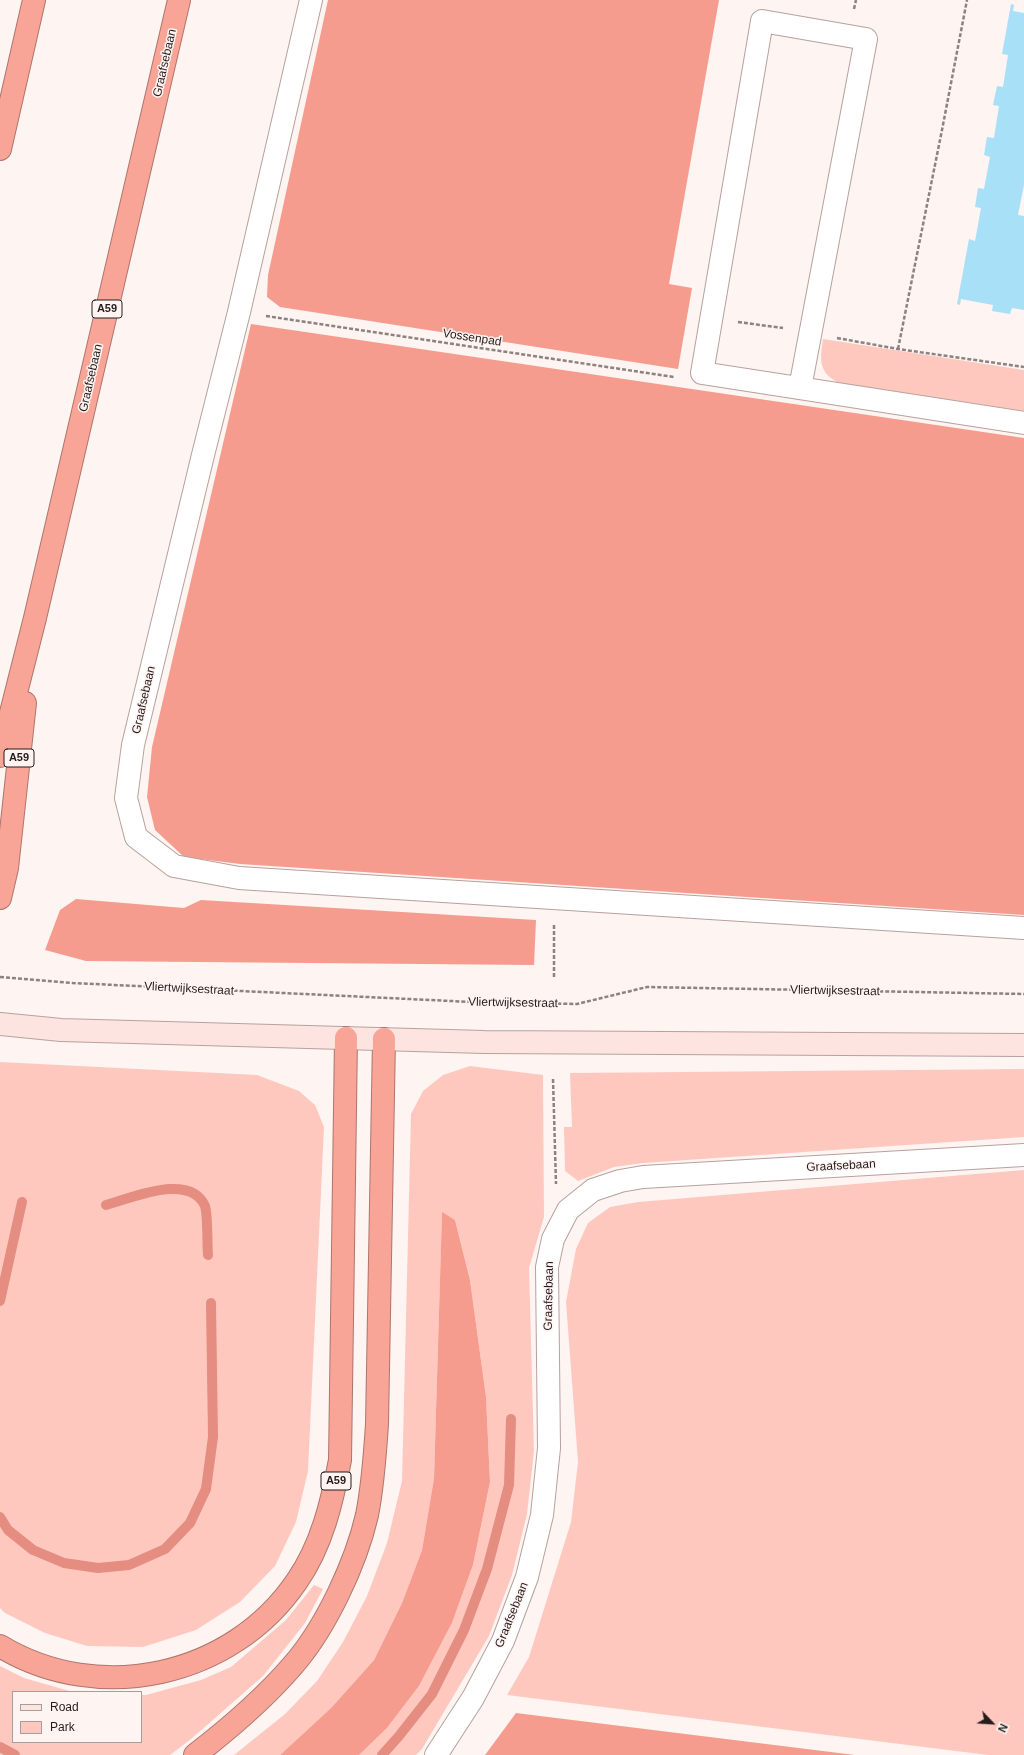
<!DOCTYPE html>
<html>
<head>
<meta charset="utf-8">
<style>
  body { margin:0 }
  #map { position:relative; width:1024px; height:1755px; overflow:hidden; background:#fef4f2; font-family:Helvetica,sans-serif }
  canvas { display:block }
  .legend { position:absolute; left:12px; top:1691px; width:130px; height:52px; box-sizing:border-box; background:#fef4f2; border:1px solid #a79e9c; margin:0; padding:5px 7px; list-style:none; font-size:12px; color:#251d1c }
  .legend li { display:flex; align-items:center; gap:8px; height:20px }
  .legend b { width:20px; border:1px solid #a79e9c }
  .north { position:absolute; left:972px; top:1703px; width:40px; height:40px; -webkit-text-stroke:3px #fef4f2; paint-order:stroke; rotate:115deg; font-size:11px; font-weight:700; line-height:16px; text-align:center; color:#251d1c }
  .north::after { content:''; display:block; margin:auto; width:14px; height:18px; background:#251d1c; clip-path:polygon(50% 0,100% 100%,50% 72%,0 100%) }
</style>
</head>
<body>
<div id="map">
<canvas width="1024" height="1755"></canvas>
<ul class="legend">
<li><b style="height:5px;background:#fde4e0"></b>Road</li>
<li><b style="height:11px;background:#ffc8bf"></b>Park</li>
</ul>
<div class="north">N</div>
</div>
<script>
const context = document.querySelector('canvas').getContext('2d');
context.lineJoin = 'round';
function fill(path, color) {
  context.fillStyle = color;
  context.fill(path, 'evenodd');
}
function stroke(path, color, width, dash) {
  context.strokeStyle = color;
  context.lineWidth = width;
  context.lineCap = dash ? 'butt' : 'round';
  context.setLineDash(dash || []);
  context.stroke(path);
}
function write(font, color, halo, rows, align = 'center') {
  context.font = font + ' Helvetica,sans-serif';
  context.lineWidth = 3;
  context.setLineDash([]);
  context.textBaseline = 'middle';
  context.strokeStyle = halo;
  context.fillStyle = color;
  for (const [text, x, y, turn = 0] of rows) {
    context.save();
    context.translate(x, y);
    context.rotate((+turn || 0) * Math.PI / 180);
    context.textAlign = isNaN(turn) ? turn : align;
    if (halo) context.strokeText(text, 0, 0);
    context.fillText(text, 0, 0);
    context.restore();
  }
}
fill(new Path2D(`
  M823 339 1024 370V411L839 383C818 372 820 360 823 339Z
  M0 1062 257 1075 299 1091 315 1105 324 1127 308 1471 296 1522 275 1566 240 1602 196 1630 143 1647 87 1646 45 1633 5 1613 0 1608Z
  M470 1066 543 1075 544 1217 529 1268 534 1451 527 1514 512 1575 489 1636 422 1749 416 1755H359L387 1728 419 1686 452 1623 473 1565 490 1482 486 1397 470 1280 455 1220 442 1213 434 1478 422 1550 402 1603 374 1660 331 1708 280 1755H234L285 1714 317 1681 343 1642 367 1596 387 1543 402 1481 411 1114 423 1091 443 1075Z
  M1024 1069V1137L643 1163 614 1167 578 1181 565 1171 564 1127H572L570 1073Z
  M1024 1170V1755H988L507 1695 529 1657 571 1522 578 1462 566 1302 576 1249 588 1223 610 1207 638 1202Z
  M314 1585 323 1589 305 1623 263 1676 191 1739 170 1755H0V1666L24 1678 73 1692H13V1742H141V1695H146L201 1680 231 1667 286 1620Z`), '#ffc8bf');
fill(new Path2D(`
  M328 0H719L669 284 692 288 678 369 280 307 267 297 268 275Z
  M251 324 1024 438V915L240 864 184 857 155 830 147 797 152 747Z
  M76 899 184 908 201 900 536 920 534 965 86 961 45 950 60 910Z
  M442 1212 455 1220 470 1280 486 1397 490 1482 473 1565 452 1623 419 1686 387 1728 359 1755H280L331 1708 374 1660 402 1603 422 1550 434 1478Z
  M516 1713 855 1755H485Z`), '#f69c8e');
stroke(new Path2D(`
  M106 1205C132 1198 190 1172 205 1206 208 1215 207 1245 208 1255
  M0 1301 22 1202
  M0 1517 8 1530 33 1550 64 1563 98 1568 129 1565 165 1549 190 1523 206 1489 213 1437 211 1303
  M0 1747 15 1755
  M382 1755 399 1736 432 1694 464 1630 487 1569 509 1485 511 1419`), '#e58d80', 10);
fill(new Path2D(`
  M1011 4 1014 5 1013 11 1024 13V185L1018 215 1024 216V310L1012 308 1010 314 992 311 993 305 961 299 960 305 957 304 969 239 975 241 981 208 975 207 978 188 984 189 990 157 984 155 987 137 994 138 999 106 993 105 997 86 1003 87 1008 55 1002 54Z`), '#a8e0f8');
const street = new Path2D(`
  M311 0 239 312 203 455 133 745 126 798 136 837 174 866 239 878 1024 928
  M800 388 866 39 762 21 702 373 1024 423
  M436 1755 473 1698 503 1641 527 1577 542 1515 549 1448 547 1267 553 1239 568 1210 593 1190 620 1181 643 1177 1024 1155`);
const secondary = new Path2D(`
  M0 1024 61 1030 484 1042 1024 1045`);
const highway = new Path2D(`
  M0 149 34 0
  M0 756 35 618 179 0
  M0 898 7 868 25 703
  M0 1646C99 1706 232 1677 297 1581 322 1545 332 1502 340 1460L346 1038
  M195 1755C230 1728 265 1698 294 1664 326 1627 356 1563 367 1515 373 1485 375 1455 377 1424L384 1039`);
stroke(street, '#b7a19d', 24);
stroke(secondary, '#b7a19d', 24);
stroke(highway, '#ae756c', 24);
stroke(new Path2D(`
  M854 9 856 0
  M266 316 674 377
  M738 322 783 328
  M837 338 898 349 1024 367
  M898 349 942 130 967 0
  M554 925V978
  M0 977 73 983 472 1002 577 1004 647 987 1024 994
  M553 1079 556 1184`), '#8b8281', 2.5, [4, 2]);
stroke(street, '#fff', 22);
stroke(secondary, '#fde4e0', 22);
stroke(highway, '#f8a497', 22);
for (const [x, y, w] of [
  [107,309,30],
  [19,758,30],
  [336,1481,30]
]) {
  const box = new Path2D();
  box.roundRect(x - w / 2, y - 9, w, 18, 3);
  context.fillStyle = '#fef4f2';
  context.fill(box);
  stroke(box, '#251d1c', 1);
}
write('bold 11px', '#251d1c', null, [
  ["A59",107,309],
  ["A59",19,758],
  ["A59",336,1481]
]);
write('12px', '#251d1c', '#fef4f2', [
  ["Graafsebaan",165,63,-77],
  ["Vossenpad",472,338,9],
  ["Graafsebaan",91,378,-77],
  ["Graafsebaan",144,700,-77],
  ["Vliertwijksestraat",189,989,3],
  ["Vliertwijksestraat",835,991,1],
  ["Vliertwijksestraat",513,1003,1],
  ["Graafsebaan",841,1166,-3],
  ["Graafsebaan",549,1296,-89],
  ["Graafsebaan",512,1615,-68]
]);
</script>
</body>
</html>
